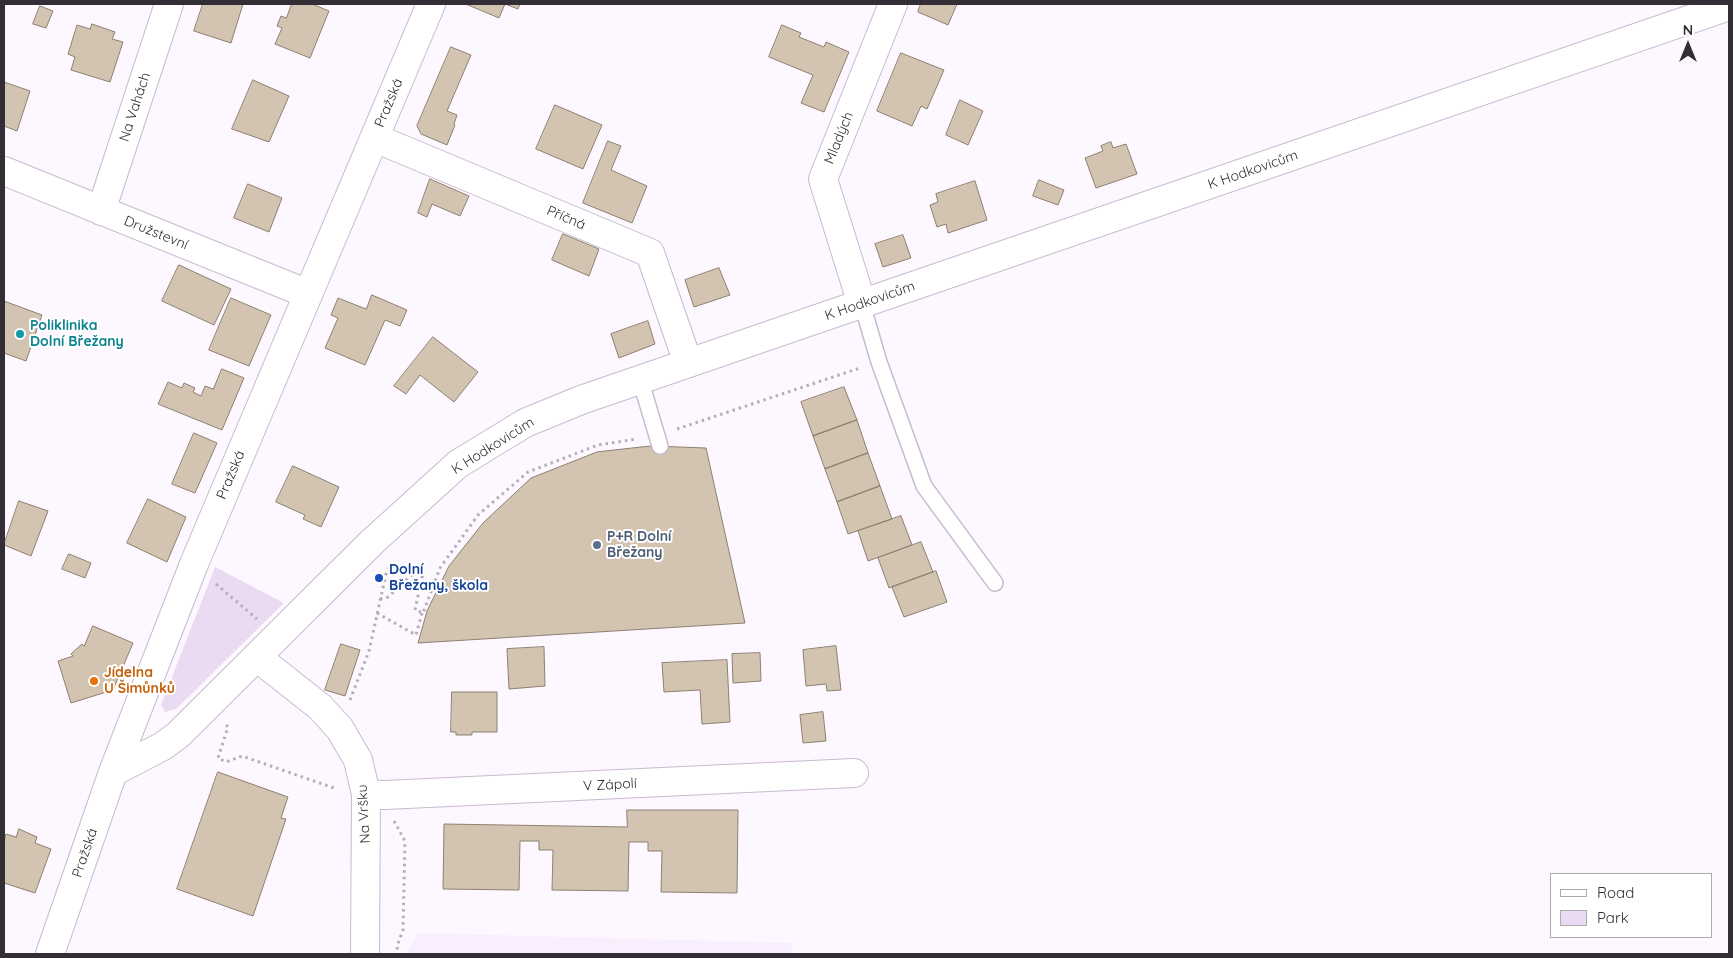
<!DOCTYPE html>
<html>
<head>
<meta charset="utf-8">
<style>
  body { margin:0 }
  #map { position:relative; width:1733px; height:958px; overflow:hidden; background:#fdf7ff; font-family:Quicksand,sans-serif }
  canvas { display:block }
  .frame { position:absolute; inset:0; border:5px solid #332e35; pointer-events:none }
  .legend { position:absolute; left:1550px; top:873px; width:162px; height:65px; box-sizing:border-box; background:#fff; border:1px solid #adabae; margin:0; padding:6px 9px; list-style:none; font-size:15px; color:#332e35 }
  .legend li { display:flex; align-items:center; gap:10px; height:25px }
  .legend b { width:25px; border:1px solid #adabae }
  .north { position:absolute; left:1663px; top:20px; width:50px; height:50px; -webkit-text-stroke:4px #fff; paint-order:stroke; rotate:0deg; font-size:14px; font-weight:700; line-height:20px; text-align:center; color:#332e35 }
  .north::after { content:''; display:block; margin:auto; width:18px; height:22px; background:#332e35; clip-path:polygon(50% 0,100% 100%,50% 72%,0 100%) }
</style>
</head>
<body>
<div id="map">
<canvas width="1733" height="958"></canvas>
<div class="frame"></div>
<ul class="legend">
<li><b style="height:6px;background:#fff"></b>Road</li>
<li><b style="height:14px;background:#ebdbf2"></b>Park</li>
</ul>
<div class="north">N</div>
</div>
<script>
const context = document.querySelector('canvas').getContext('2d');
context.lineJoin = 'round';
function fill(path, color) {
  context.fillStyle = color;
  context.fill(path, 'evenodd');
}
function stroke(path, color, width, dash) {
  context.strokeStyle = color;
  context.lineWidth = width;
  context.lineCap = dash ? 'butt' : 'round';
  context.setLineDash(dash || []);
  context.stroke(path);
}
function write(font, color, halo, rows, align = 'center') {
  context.font = font + ' Quicksand,sans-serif';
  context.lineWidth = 4;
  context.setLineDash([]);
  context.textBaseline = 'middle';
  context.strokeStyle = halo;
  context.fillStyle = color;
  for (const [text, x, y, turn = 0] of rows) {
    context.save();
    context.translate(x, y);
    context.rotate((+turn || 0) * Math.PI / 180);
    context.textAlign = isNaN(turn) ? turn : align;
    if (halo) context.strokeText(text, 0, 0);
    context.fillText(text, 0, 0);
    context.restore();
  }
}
fill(new Path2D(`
  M418 933 792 943V954H408V951Z`), '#f9eefe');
fill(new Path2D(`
  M215 567 284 603 176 709 165 712 161 705Z`), '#ebdbf2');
const building = new Path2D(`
  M203 4H243L231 43 194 31Z
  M292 4H312L329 11 310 58 275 44 282 28 277 26 281 16 286 18Z
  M469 4H520L518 9 505 4 499 18 468 5Z
  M921 4H957L948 25 918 12Z
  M40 6 53 11 46 28 33 24Z
  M92 24 115 32 112 39 123 42 110 82 71 70 75 57 68 54 77 25 90 29Z
  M782 25 801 33 799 37 824 47 826 42 849 52 824 112 801 103 813 75 769 57Z
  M451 47 471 55 447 111 457 115 454 124 455 125 447 145 421 134 417 126Z
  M901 53 944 70 927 109 921 106 912 126 877 111Z
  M253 80 289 96 269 142 232 129Z
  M4 82 30 91 17 131 4 126Z
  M960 100 983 111 968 145 946 135Z
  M555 105 602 125 583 169 536 149Z
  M608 141 621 146 611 170 647 186 632 223 583 203Z
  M1111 142 1113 148 1126 144 1137 174 1096 188 1085 158 1103 151 1101 146Z
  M430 179 469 196 460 216 432 204 427 217 418 213Z
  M1039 180 1064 190 1058 205 1033 196Z
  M975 181 987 220 948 233 946 224 937 227 930 205 938 202 936 194Z
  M248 184 282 198 269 232 234 218Z
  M563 234 599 249 589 276 552 260Z
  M903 235 911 258 883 267 875 244Z
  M179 265 231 289 214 325 162 301Z
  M719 268 730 295 694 307 685 280Z
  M372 295 407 310 400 326 385 320 365 365 325 348 338 318 331 315 338 298 366 309Z
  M231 298 271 315 249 366 209 350Z
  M4 301 42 315 26 361 4 353Z
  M648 321 655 344 619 358 611 334Z
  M433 337 478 372 454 402 420 375 406 394 394 386Z
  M222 369 244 378 222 430 158 404 168 382 182 388 184 383 195 388 193 392 201 396 205 386 213 389Z
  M844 387 857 420 813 436 801 402Z
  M857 420 868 453 825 469 813 436Z
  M194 433 217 443 195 493 172 484Z
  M651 446 706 448 745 623 418 643 427 611 449 566 483 523 531 478 597 452Z
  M868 453 880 486 837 502 825 469Z
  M293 466 339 487 321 527 303 519 305 515 276 502Z
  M880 486 892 519 848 534 837 502Z
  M148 499 186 517 167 562 127 543Z
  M19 501 48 511 31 556 4 545Z
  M901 516 912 545 868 561 858 531Z
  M921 542 933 572 889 588 878 558Z
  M69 554 91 563 85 578 62 569Z
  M936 571 947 602 904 617 892 587Z
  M93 626 133 643 113 690 71 703 58 661 73 656 71 654 82 644 84 646Z
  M341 644 360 650 345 696 325 690Z
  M836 646 841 690 827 691 826 684 806 686 803 650Z
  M544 647 545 686 509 689 507 649Z
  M760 653 761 681 733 683 732 654Z
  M727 660 730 722 702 724 700 690 664 692 662 663Z
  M452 692H497V732H472V735H456V732H451Z
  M823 712 826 741 803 743 800 715Z
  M218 772 288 797 281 818 286 819 253 916 177 889Z
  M627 810H738L737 893 661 892 662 851H648V842H629L628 891 552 890 553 850H539V841H520L519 890 443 889 444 824 627 827Z
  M19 829 37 837 35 843 51 849 35 893 4 883V841L6 834 16 837Z`);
fill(building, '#d3c3b1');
stroke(building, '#8e806f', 1);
const lane = new Path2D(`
  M862 304 879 362 924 486 995 583
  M640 379 660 446`);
const street = new Path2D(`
  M375 138 650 253 688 363
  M4 171 308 294
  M101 211 169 4
  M862 304 823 179 893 4
  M258 658 320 707 340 729 358 760 366 794 365 954
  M366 794 385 795 854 773`);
const secondary = new Path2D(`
  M113 772 163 746 178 735 372 542 458 464 525 423 581 400 1729 6
  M50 954 113 772 194 564 431 4`);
stroke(lane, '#c8bacd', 18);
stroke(street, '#c8bacd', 30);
stroke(secondary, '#c8bacd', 30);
stroke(new Path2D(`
  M677 429 860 368
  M216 584 257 619
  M380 599 388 597 418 569 423 573 415 610 423 613 440 568 478 515 528 472 598 445 637 439
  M377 613 416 635 422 613
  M350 700 369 651 386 574 392 563
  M226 725 228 727 218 758 226 762 242 756 337 789
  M394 821 405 841 403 930 397 946 398 954`), '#b4aeb6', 3, [2.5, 4]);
stroke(lane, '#fff', 15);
stroke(street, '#fff', 28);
stroke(secondary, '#fff', 28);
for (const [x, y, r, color] of [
  [20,334,5,"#0f9aa8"],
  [597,545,5,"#5c6f8a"],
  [379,578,5,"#1a4fb4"],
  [94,681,5,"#e8710a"]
]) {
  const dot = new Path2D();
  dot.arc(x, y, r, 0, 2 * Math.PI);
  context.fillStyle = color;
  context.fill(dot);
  stroke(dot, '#fff', 2);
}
write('14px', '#332e35', '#fff', [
  ["Pražská",389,103,-67],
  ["Na Vahách",135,107,-72],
  ["Mladých",839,138,-68],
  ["K Hodkovicům",1253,170,-19],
  ["Příčná",566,218,23],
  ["Družstevní",156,233,22],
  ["K Hodkovicům",870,301,-19],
  ["K Hodkovicům",493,446,-32],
  ["Pražská",231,475,-67],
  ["V Zápolí",610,785,-3],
  ["Na Vršku",364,814,-93],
  ["Pražská",85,853,-71]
]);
write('bold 14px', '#0d838f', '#fff', [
  ["Poliklinika",30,326],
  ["Dolní Břežany",30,342]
], 'left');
write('bold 14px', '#4e5e75', '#fff', [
  ["P+R Dolní",607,537],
  ["Břežany",607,553]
], 'left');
write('bold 14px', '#164399', '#fff', [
  ["Dolní",389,570],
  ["Břežany, škola",389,586]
], 'left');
write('bold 14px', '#c56008', '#fff', [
  ["Jídelna",104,673],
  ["U Šimůnků",104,689]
], 'left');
</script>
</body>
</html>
